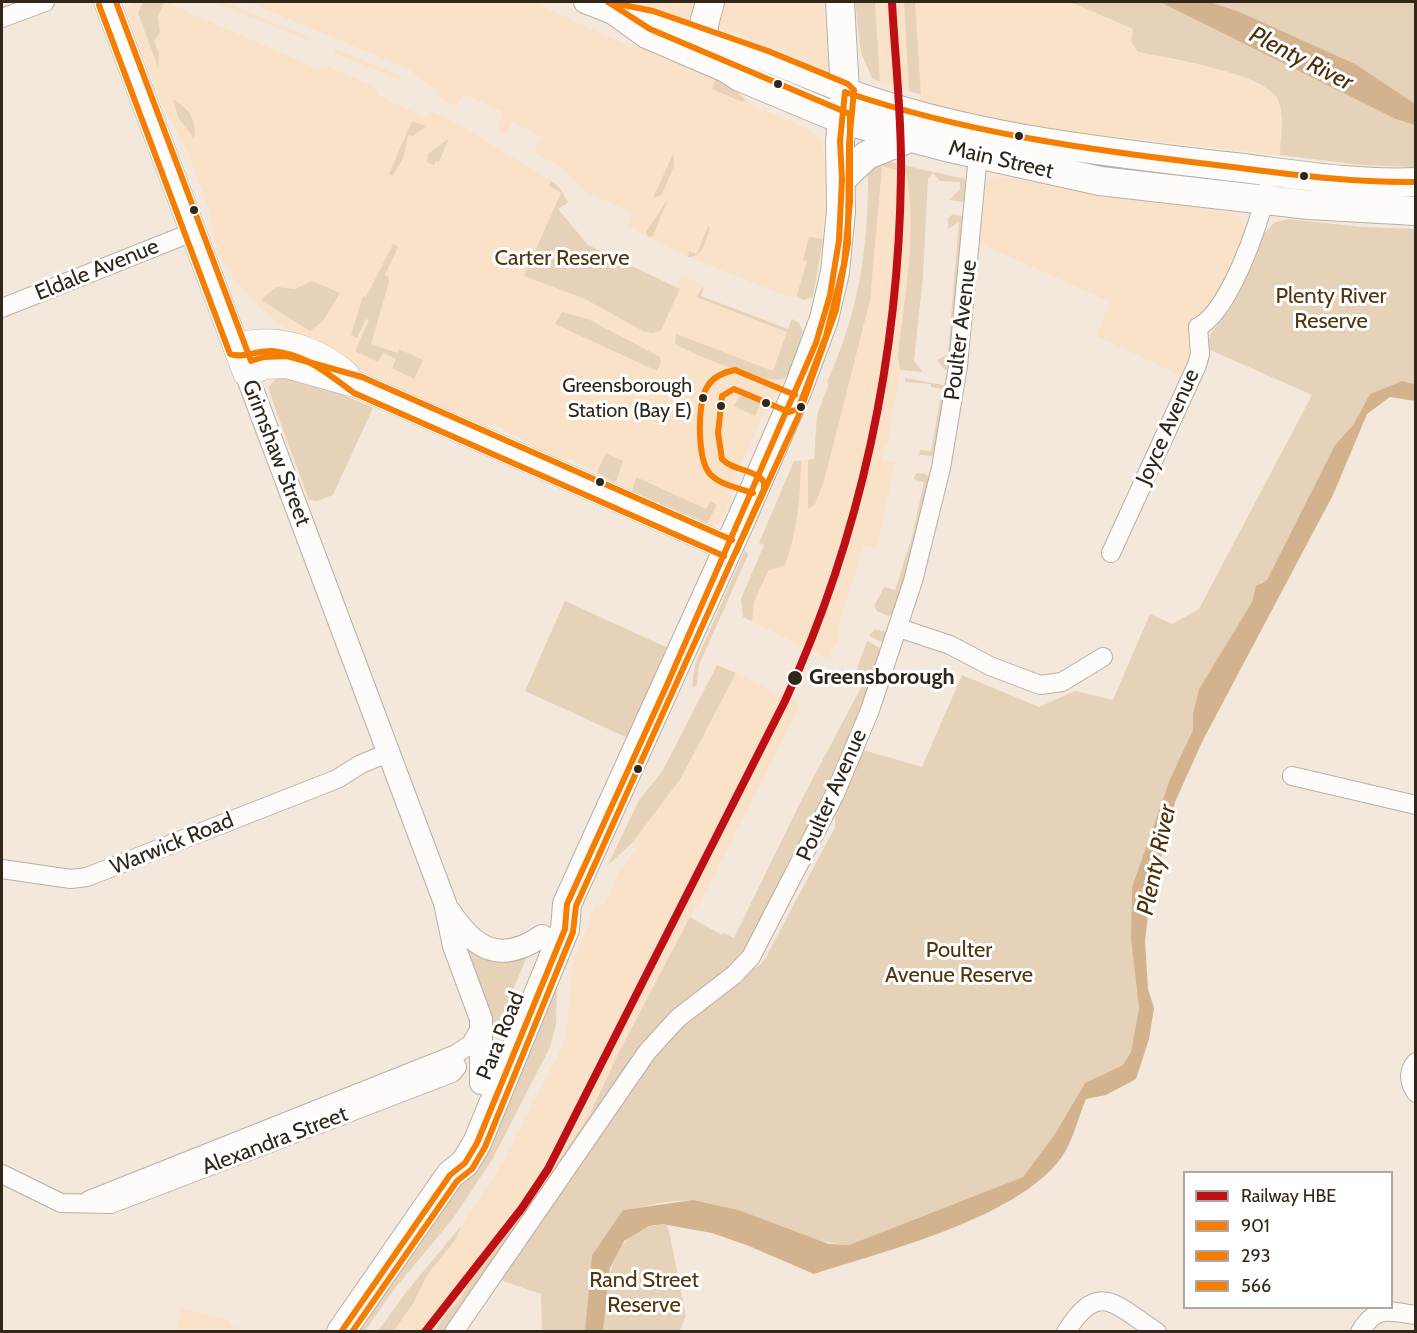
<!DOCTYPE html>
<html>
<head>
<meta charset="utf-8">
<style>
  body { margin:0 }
  #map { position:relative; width:1417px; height:1333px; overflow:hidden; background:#f4e8dc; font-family:Cabin,sans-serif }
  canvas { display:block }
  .frame { position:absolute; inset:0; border:3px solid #30261a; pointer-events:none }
  .legend { position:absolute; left:1183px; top:1171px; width:210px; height:138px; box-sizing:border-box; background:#fff; border:2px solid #aca8a3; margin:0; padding:8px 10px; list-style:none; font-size:18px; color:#30261a }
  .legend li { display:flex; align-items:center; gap:12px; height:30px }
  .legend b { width:30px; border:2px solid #aca8a3 }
</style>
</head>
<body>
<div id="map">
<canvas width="1417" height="1333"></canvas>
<div class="frame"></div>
<ul class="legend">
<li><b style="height:8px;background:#be1014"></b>Railway HBE</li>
<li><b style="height:8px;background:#f57d01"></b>901</li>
<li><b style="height:8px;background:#f57d01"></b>293</li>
<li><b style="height:8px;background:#f57d01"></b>566</li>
</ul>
</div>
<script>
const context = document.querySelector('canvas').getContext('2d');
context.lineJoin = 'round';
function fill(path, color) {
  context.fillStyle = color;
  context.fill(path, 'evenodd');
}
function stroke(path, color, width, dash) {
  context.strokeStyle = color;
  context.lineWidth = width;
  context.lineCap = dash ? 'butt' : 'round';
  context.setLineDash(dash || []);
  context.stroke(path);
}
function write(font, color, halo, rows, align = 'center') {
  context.font = font + ' Cabin,sans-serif';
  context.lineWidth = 6;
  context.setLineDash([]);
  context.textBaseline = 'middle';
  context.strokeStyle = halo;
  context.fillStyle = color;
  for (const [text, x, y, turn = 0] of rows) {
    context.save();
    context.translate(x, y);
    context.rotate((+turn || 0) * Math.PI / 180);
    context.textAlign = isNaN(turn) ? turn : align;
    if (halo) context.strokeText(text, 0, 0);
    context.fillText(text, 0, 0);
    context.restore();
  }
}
fill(new Path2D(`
  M133 2H174L172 5 318 69 327 66 373 86 379 96 425 117 431 111 458 124 556 184 568 202 558 209 588 245 676 287 682 275 705 287 701 296 788 329 791 320 797 321 803 331 790 370 765 411 735 477 727 510 717 525 713 526 658 504 569 459 561 460 536 450 529 442 494 425 482 426 341 361 300 338 263 311 234 280 217 252 209 209 188 154 160 100 126 11Z
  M213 2H225L308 37 309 40Z
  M248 2H533L629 46 639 45 728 83 754 106 809 129 822 143 824 152 825 216 813 297 803 300 778 293 689 257 648 237 628 225 633 213 587 193 563 169 534 152 541 136 512 123 506 135 503 133 498 125 503 112 464 94 457 106 437 97V91L408 69Z
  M616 2H696L694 17 678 23Z
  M719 2H823L830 73 808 68 803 60 730 31 723 33 718 27Z
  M875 2H904L909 91 880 82Z
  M915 2H1070L1133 30 1138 52 1224 70 1271 91 1281 106 1280 155 1048 129 996 121 921 103Z
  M334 48 398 75 402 81 335 53Z
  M879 163 919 174 901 368 887 446H885L882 460 895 463 877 547 864 545 838 628 840 636 828 659 743 617 741 599 792 481 794 461 814 459 817 415 829 384 827 382 845 342 858 292 866 240 868 173Z
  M997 176 1104 195 1227 212 1235 214 1241 220 1244 228 1243 239 1182 376 1096 336 1110 302 979 243 984 190 987 182Z
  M733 671 800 705 699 905 696 907 618 1054 590 1114 531 1203 468 1284 460 1300 444 1316 435 1331 394 1332 414 1302 427 1275 456 1239 461 1226 500 1168 557 1057 566 1036 573 962 596 904 605 905 619 871 637 849 625 835Z
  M182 1308 228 1320 231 1326 252 1331H175Z`), '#fae2c9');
fill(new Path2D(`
  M143 2H164L158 17 160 33 154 40 159 54 158 67 138 13Z
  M855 2H875L880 82 872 78 861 53Z
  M904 2H915L921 95 909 91Z
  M1070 2H1415V167L1362 165 1280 155C1280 139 1285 115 1278 100 1266 73 1167 58 1138 52L1131 42 1133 29Z
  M717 76 746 100 742 102 712 89Z
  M173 99C188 108 198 120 194 139L178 117Z
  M412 121 426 126 413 136 408 135 404 156 393 176 389 174Z
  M449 138 439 162 436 161 434 165 427 162 428 154Z
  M673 154 674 166 663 192 660 196 653 198Z
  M885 161 965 179V199L962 202 949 200 960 189V182L940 181 933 173 928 178 923 276 914 361 923 372 900 370 898 356C904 297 918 231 906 173L882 166 870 300 824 481 815 504 808 509V460L814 459 817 415 829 384 827 382C858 314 869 248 868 173L870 169Z
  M551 181 560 188 568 202 558 209 588 245 680 289 661 330 653 333 645 332 585 299 524 276 561 193 549 186Z
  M668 199 653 236 648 237 646 232Z
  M953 214 964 217 949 368 945 370 937 360 948 354 959 222 948 229V218Z
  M1288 219 1362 227 1415 229V384L1402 381 1370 394 1353 425 1335 445 1267 581 1261 582 1255 590 1252 602 1199 689 1193 713V730L1170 779 1132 887 1131 939 1139 1008 1131 1052 1123 1065 1085 1083 1055 1134 1023 1177 849 1245C797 1242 749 1208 695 1201 673 1198 645 1207 623 1210L592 1255 585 1331H542L541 1294 500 1280 653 1056 685 1022 751 969 760 965 766 957 835 827V813L863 750 922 767 962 675 1039 707 1075 691 1113 700 1150 614 1172 624 1199 609 1312 395 1208 349 1210 335 1233 305 1263 235 1274 223Z
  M708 226 710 229C705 242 703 257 688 257L689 251 697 254Z
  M809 237 823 239 813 297 803 300 797 295 807 261 803 260Z
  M393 244 398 247 385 275 389 277V282L371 344 398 353 399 349 423 360 414 379 392 368 396 359 383 353 378 362 355 351 369 320 366 319 357 338 351 335 363 296 366 297Z
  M312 281 340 293 323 321 310 331 261 300 276 287 295 289Z
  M704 286 701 296 788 329 792 319 799 323 803 331C799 344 796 370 784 378 770 386 690 353 675 344L676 334 773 371 787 332 696 297Z
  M562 312 588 319 660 357 661 362 657 371 555 324Z
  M279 376 308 379 373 408 333 495 317 501 309 500 270 394 269 386Z
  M905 378 948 386 933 456 919 455 920 450 931 451 942 389 931 387V384L905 382Z
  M743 395 761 402 755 416 734 406 738 398Z
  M606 453 623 461 616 481 613 482 597 472Z
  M794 461H801C800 498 798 530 785 565L768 571 754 602 752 621 743 617 741 599 764 545 759 543Z
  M917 473 926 474 930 478 916 541 894 614 888 616 877 611 874 606 884 587 895 590 912 537 924 482 913 479Z
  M636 477 706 509 710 501 717 505 707 523 632 491Z
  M745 550 748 555 699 665 697 685 692 687 695 664Z
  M565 601 668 648 628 738 525 691Z
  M875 629 886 632V644L869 636Z
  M867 641 884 650 837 770 750 944C719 984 673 1008 640 1046L446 1331 435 1332 444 1316 460 1300 468 1284 531 1203 590 1114 618 1054 690 917 722 935 723 933 734 938 802 799 865 680 855 674Z
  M717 665 736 673 681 778 632 843 608 865 639 800 662 772Z
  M463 942 528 954 495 1033 493 1032Z
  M557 980 556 1025 550 1047 493 1158 454 1217 392 1292 365 1331 355 1332Z
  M662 1224 667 1226 669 1231 686 1316 680 1331 603 1332C609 1287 604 1232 662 1224Z
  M461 1226 456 1239 427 1275 414 1302 394 1331H378L407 1291Z`), '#e6d1b9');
fill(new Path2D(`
  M1160 2H1209L1237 11 1355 64 1415 104V125L1396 119Z
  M1402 381 1415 384V401L1390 397 1367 414 1333 495 1203 740 1175 802 1149 907 1145 941 1148 989 1154 1008 1149 1039 1136 1079 1106 1095 1086 1099C1078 1117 1073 1142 1061 1158 1016 1219 884 1251 814 1274L749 1246 712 1233 662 1224 649 1226 624 1241 610 1268 603 1331H585L592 1255 623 1210 693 1200 738 1210 829 1244 849 1245 1023 1177 1055 1134 1085 1083 1123 1065 1131 1052 1139 1008 1131 939 1132 887 1170 779 1193 730V713L1199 689 1252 602 1256 586 1267 580 1335 445 1353 425 1370 394Z`), '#d2b38e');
const minor = new Path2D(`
  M2 18 45 2
  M2 308 193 232
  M1111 553 1197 365 1200 354 1198 327C1228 313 1260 224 1266 191
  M899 628 950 645 990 666 1040 685 1062 682 1103 657
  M1292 776 1416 805
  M2 869 71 879 87 877 337 779 361 764 388 753
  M1416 1062C1407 1072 1409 1082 1416 1093
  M2 1174 61 1203 111 1204 452 1073 457 1067 452 1056
  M89 1200 456 1054 471 1044 482 1025
  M454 1332 647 1052 678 1018 734 975 751 957 835 794 870 710 913 581 941 468 958 366 978 155
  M1066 1332C1099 1279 1115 1305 1157 1332
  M1360 1332C1376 1305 1388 1311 1416 1315`);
const tertiary = new Path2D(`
  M585 2 613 13 646 37 725 71
  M613 13 650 20 765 60 845 92
  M246 373 445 903 454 946 481 1019V1083
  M450 912C475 950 501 964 542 936`);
const secondary = new Path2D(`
  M107 2 246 373 265 366 286 365 358 385 728 548
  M236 347C275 334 317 349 347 375`);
const primary = new Path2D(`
  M710 2 704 24V40L708 50 719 63 740 77 843 120 946 147 1100 181 1309 205 1416 211
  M845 92C966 137 1098 151 1225 166 1288 173 1352 185 1416 182
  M842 179 867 155 910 138
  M341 1332 450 1175 465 1163 477 1143 565 929 567 904 741 520 798 389 824 319 835 272 841 211 840 141 845 92 840 2`);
stroke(minor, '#b9afa4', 20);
stroke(tertiary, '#b9afa4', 24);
stroke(secondary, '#b9afa4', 27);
stroke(primary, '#b9afa4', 30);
stroke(minor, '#fdfcfa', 18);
stroke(tertiary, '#fdfcfa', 22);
stroke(secondary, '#fdfcfa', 26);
stroke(primary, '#fdfcfa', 28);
stroke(new Path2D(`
  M341 1332 450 1175 465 1163 477 1143 565 929 567 904 666 687 816 343 830 295 839 240 842 179 840 141 845 92C966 133 1090 150 1216 165 1282 173 1348 183 1416 182`), '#f57d01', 6);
stroke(new Path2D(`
  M99 5 230 354C241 359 259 350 272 351 306 354 328 374 354 393L724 556
  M352 1332 457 1181 472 1169 485 1147 573 932 576 906 764 489V482C755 469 733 471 722 459L718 433 722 396 734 389 789 412 798 409 826 336 844 264 850 202V114L650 29 608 2`), '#f57d01', 6);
stroke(new Path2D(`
  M116 2 251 361 264 357 287 356 362 377 732 540
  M608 2 653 11 768 51 848 84 854 90 849 144 848 243 836 310 798 417 736 552
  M753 493C739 488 720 485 710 474 697 459 697 403 707 387 713 377 724 372 735 370L795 395`), '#f57d01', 6);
stroke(new Path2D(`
  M425 1332 522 1208 548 1169 785 701C861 536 899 355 901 174 902 117 895 59 892 2`), '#be1014', 8);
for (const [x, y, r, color] of [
  [778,84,5,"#30261a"],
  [1019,136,5,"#30261a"],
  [1304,176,5,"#30261a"],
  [194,210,5,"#30261a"],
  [703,398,5,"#30261a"],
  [766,403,5,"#30261a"],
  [721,406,5,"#30261a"],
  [801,407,5,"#30261a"],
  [600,482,5,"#30261a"],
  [795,678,8,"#30261a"],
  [638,769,5,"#30261a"]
]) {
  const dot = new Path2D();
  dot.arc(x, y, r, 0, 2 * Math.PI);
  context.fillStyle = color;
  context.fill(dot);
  stroke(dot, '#fff', 2);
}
write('20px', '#30261a', '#fff', [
  ["Greensborough",692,386],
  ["Station (Bay E)",692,411]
], 'right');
write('22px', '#30261a', '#fff', [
  ["Main Street",1001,160,13],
  ["Eldale Avenue",97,270,-22],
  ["Poulter Avenue",961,330,-83],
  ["Joyce Avenue",1168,427,-66],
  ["Grimshaw Street",276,453,69],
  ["Poulter Avenue",832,795,-66],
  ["Warwick Road",172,844,-22],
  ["Para Road",501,1036,-68],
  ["Alexandra Street",275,1141,-21]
]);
write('22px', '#51360f', '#fff', [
  ["Carter Reserve",562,259],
  ["Plenty River",1331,297],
  ["Reserve",1331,322],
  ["Poulter",959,951],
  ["Avenue Reserve",959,976],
  ["Rand Street",644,1281],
  ["Reserve",644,1306]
]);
write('bold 22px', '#30261a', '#fff', [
  ["Greensborough",809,678]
], 'left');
write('italic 24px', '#4c3008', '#fff', [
  ["Plenty River",1301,59,27],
  ["Plenty River",1157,860,-78]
]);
</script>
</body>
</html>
